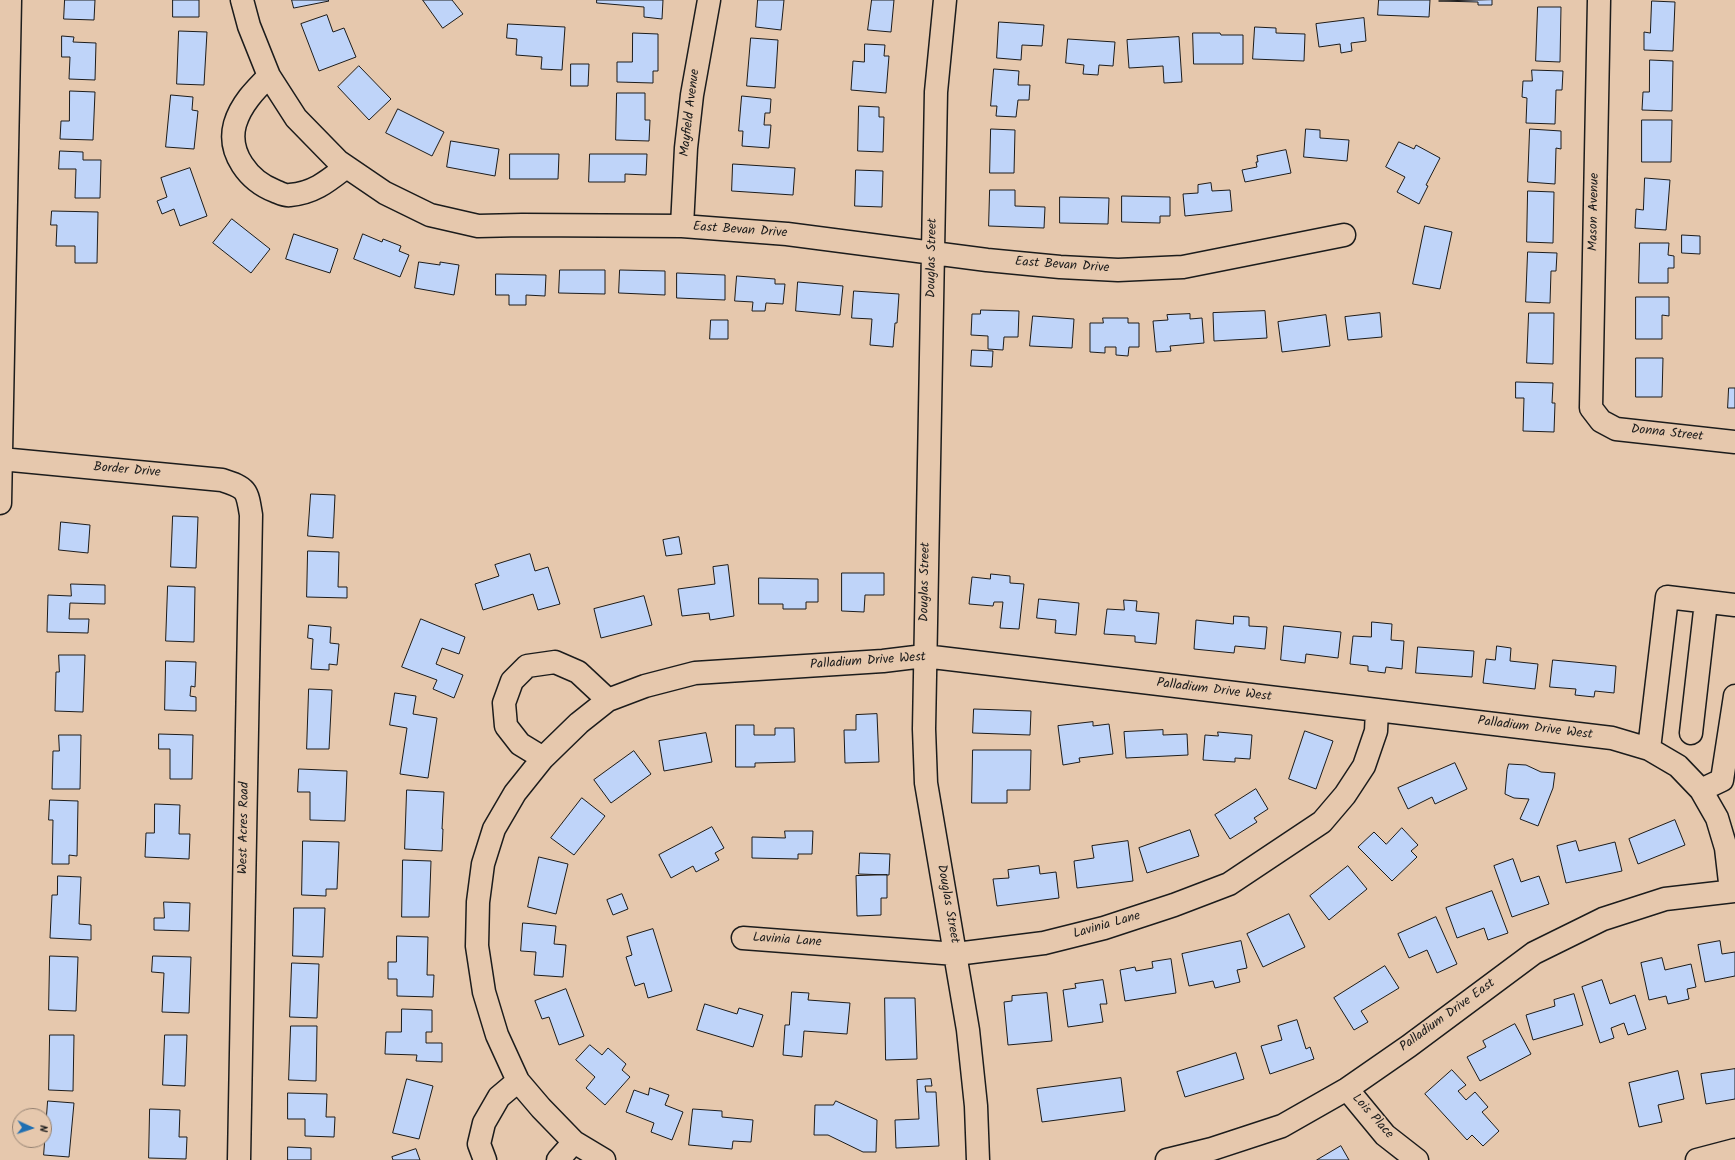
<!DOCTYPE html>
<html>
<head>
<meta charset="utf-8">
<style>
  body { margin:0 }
  #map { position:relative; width:1735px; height:1160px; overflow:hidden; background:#e6c8ad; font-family:Kalam,sans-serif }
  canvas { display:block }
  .north { position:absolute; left:12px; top:1108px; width:40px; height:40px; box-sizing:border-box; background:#e6c8ad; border:1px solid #958373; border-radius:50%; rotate:93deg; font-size:11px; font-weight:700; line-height:16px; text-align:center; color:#1c1c1c }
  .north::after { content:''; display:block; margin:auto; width:14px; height:18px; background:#1f6fb2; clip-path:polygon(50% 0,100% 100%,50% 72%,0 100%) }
</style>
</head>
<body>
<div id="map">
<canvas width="1735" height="1160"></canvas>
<div class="north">N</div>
</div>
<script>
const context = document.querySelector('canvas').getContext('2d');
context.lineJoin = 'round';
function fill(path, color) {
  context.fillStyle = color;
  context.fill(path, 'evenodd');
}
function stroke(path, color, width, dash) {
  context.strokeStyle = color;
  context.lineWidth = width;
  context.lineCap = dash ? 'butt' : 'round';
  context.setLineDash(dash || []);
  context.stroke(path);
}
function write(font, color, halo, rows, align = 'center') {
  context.font = font + ' Kalam,sans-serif';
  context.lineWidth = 3;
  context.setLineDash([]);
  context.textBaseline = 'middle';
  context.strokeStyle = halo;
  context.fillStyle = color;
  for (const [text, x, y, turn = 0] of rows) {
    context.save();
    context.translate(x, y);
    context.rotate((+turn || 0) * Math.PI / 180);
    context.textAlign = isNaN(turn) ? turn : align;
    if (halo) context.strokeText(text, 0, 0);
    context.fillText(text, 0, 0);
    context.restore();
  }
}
const building = new Path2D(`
  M65 0H95L94 20 64 19Z
  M173 0H199V17H173Z
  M292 0H328L329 1 294 8Z
  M423 0H452L463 14 443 28Z
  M597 0H663L662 19 644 17V7L597 3Z
  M758 0H784L781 30 756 27Z
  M872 0H894L891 32 868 30Z
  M1379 0H1430L1429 17 1378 15Z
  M1492 0V5H1478V2L1439 1Z
  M1652 1 1675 2 1673 51 1644 50V32L1650 33Z
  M1538 7H1561L1560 62 1536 61Z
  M327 15 333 32 344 28 356 57 319 71 301 24Z
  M1364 18 1366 41 1351 43 1352 51 1341 53 1340 44 1319 47 1316 24Z
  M999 22 1044 25 1042 46 1022 45 1021 60 997 58Z
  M508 24 565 27 562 70 541 69 542 57 516 55 517 39 507 38Z
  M1255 27 1276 28V33L1305 34 1304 61 1253 59Z
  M179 31 207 32 204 85 177 84Z
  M633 33 658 34V71H653V83L617 82V62H632Z
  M1193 33H1220L1221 35H1243V64H1194Z
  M62 36 74 37 73 42 96 43 95 80 69 79 70 57H62Z
  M1179 37 1182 82 1164 83 1163 66 1129 68 1127 40Z
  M751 38 778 40 775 88 747 86Z
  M1068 39 1115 42 1113 66 1099 65 1098 75 1083 74 1084 65 1066 63Z
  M865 44 885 45 884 56H889L886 93 851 90 853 61 864 62Z
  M1650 60 1673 61 1672 111 1642 110 1643 92H1649Z
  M571 64H589L588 86H571Z
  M359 66 391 99 369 120 338 87Z
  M994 69 1019 71 1018 85H1030L1029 100H1018L1016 117 996 116 997 106H991Z
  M1532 70 1563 71 1562 90H1556L1555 124 1526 123 1527 98 1522 97 1523 81H1532Z
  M70 91 95 92 93 140 60 139 61 121H69Z
  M617 93H645V120H650L649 141 616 140Z
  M171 95 193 97 192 110 198 111 194 149 166 147Z
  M742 96 771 99 770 113H765L764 125H771L769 148 742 146 743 131H739Z
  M859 106 879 107V117H884L883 152 858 151Z
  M398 109 444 132 432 156 386 133Z
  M1642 120H1672L1671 162H1642Z
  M991 129 1015 130 1014 173H990Z
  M1306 129 1320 130V138L1349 140 1347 161 1304 157Z
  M1530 129 1561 131V149L1556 148 1555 184 1528 182Z
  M451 141 499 149 495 176 447 167Z
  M1399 142 1414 149 1416 145 1440 158 1426 185 1428 186 1419 204 1397 192 1405 177 1386 167Z
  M1286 150 1291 173 1245 182 1242 170 1257 167 1256 162H1258L1257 156Z
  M60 151 83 152V160H101L100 198H75L76 169H59Z
  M510 154H559L558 179H510Z
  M590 154H647L646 175 625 174V182H589Z
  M733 164 795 168 793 195 732 191Z
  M190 168 207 216 180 226 174 209 162 214 157 201 167 197 161 178Z
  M856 170 883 171 882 207 855 206Z
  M1645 178 1670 180 1666 230 1635 228 1636 209 1643 210Z
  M1211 183 1212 191 1230 190 1232 211 1185 216 1183 194 1198 193V185Z
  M990 190H1015V206L1045 207 1044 228 989 226Z
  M1528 191 1554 192 1553 243 1527 242Z
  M1122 196 1170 197V216H1160V223L1122 222Z
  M1060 197 1109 198 1108 224 1060 223Z
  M52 211 98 212 97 263H75V246H56L57 225H51Z
  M232 219 270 249 251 273 213 243Z
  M1425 226 1452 232 1440 289 1413 284Z
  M294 234 338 249 330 273 286 259Z
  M363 234 382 242 383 239 401 246 399 251 409 255 400 277 354 259Z
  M1682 235 1700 236V254L1682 253Z
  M1640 243H1669L1668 255 1674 256V268H1668V283H1639Z
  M1528 252 1557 253 1556 271H1551L1550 303 1526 302Z
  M419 262 440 265V262L459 265 454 295 415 288Z
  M560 270H605V294L559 293Z
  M620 270 665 271V295L619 293Z
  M677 273 725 275V300L677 298Z
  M496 274 546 275 545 296 526 295V305H509V295H496Z
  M737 276 775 279V284H785L783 304 766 303 765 311H752L753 302 735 301Z
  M798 282 843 286 840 315 796 311Z
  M854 291 899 294 897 323H895L893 347 870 345 872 319 852 318Z
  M1636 297H1669V316L1662 315V339H1636Z
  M981 310 1019 311 1018 337H1004L1003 350 988 349V336L971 335 972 314H980Z
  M1265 311 1267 338 1214 341 1213 313Z
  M1380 313 1382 337 1348 340 1345 317Z
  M1529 313H1554L1553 364 1527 363Z
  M1190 314V319L1202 318 1204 343 1170 346 1171 351 1156 352 1153 321 1168 320 1167 315Z
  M1326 315 1330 346 1282 352 1278 322Z
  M1033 316 1074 319 1072 348 1030 346Z
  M1103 318H1128V323H1139V347H1129L1128 356 1116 355V347H1105V353L1090 352V323H1103Z
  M711 320H728V339H710Z
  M972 350 993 351 992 367 971 366Z
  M1636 358H1663L1662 397H1636Z
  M1516 382 1553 383 1552 403H1555L1554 432 1523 431 1524 398H1516Z
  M1729 388H1735V408H1728Z
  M311 494 335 495 333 538 308 536Z
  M173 516 198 517 196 568 171 567Z
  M61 522 90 525 88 553 59 550Z
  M679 537 682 554 666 556 663 540Z
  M308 551 339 552 338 587H347V598L307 597Z
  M530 554 535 571 548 567 560 604 538 610 533 594 483 610 475 584 499 576 495 565Z
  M728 565 734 616 710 620 709 613 682 616 678 589 715 584 713 567Z
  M842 573H884V595H865L864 612 842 611Z
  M991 574 1010 576V583L1024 584 1019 629 1000 628 1003 602H994L993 606 969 604 972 577 990 579Z
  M759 578 818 579V602H806V609H783V604H759Z
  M71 584 105 585V604L70 603 69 619H89L88 633 47 632 48 595 71 596Z
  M168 586 195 587 194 642 166 641Z
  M644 596 652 625 601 638 594 609Z
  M1039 599 1079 603 1076 635 1055 633 1056 620 1037 618Z
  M1124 600 1137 601 1136 611 1159 613 1156 644 1135 642V636L1104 634 1107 609 1124 610Z
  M1234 616 1249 617V626L1267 627 1265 649 1235 646 1234 653 1194 649 1196 620 1233 624Z
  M421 619 465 637 459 654 442 648 436 664 463 675 454 698 433 689 437 680 402 667Z
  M1372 622 1392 624 1391 640 1404 641 1402 669 1386 667 1385 673 1368 671V666L1350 664 1353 636 1371 637Z
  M309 625 331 627 330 643 339 644 337 665 329 664V670L311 669 313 639 308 638Z
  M1284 626 1341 632 1338 658 1306 654 1305 663 1281 660Z
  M1497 646 1511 648 1510 661 1538 664 1535 689 1483 683 1486 659 1495 660Z
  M1418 647 1474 651 1472 677 1416 673Z
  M59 655H85L83 712 55 711 56 672H59Z
  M1553 660 1616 666 1614 693 1595 691 1594 697 1575 695 1576 689 1550 687Z
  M166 661 196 662 195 687 191 686 190 696 196 697V711L165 710Z
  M309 689 332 690 329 749H307Z
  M395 693 416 696 413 714 437 718 428 778 400 774 407 728 390 725Z
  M974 709 1031 711 1030 735 973 733Z
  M877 714 879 762 845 763 844 730H856V715Z
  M1093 722V726L1109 724 1113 754 1079 758 1080 762 1063 765 1058 726Z
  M736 725H754V735H775V728H794L795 762 755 763V767H736Z
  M1163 730V735L1187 734 1188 755 1126 758 1124 732Z
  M1305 731 1333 741 1316 789 1289 779Z
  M1218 732 1252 735 1250 759 1235 758V762L1203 760 1205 735 1218 736Z
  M706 733 712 762 664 771 659 741Z
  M159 734 193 735 192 779H170V749H159Z
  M59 735H81L80 789H52L53 751H59Z
  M973 750H1031L1030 790H1007V803H972Z
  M634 751 651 774 611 803 594 780Z
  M1455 763 1467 789 1435 804 1432 797 1408 809 1398 788Z
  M1509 764 1526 765 1541 772 1555 773 1553 788 1538 826 1520 819 1529 799 1514 798 1505 794 1507 770Z
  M299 769 347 771 345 821 310 820V792H298Z
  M1256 789 1268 809 1254 818 1257 822 1230 839 1215 815Z
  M407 790 444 792 442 829H443L442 851 405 849Z
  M582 798 605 816 574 855 551 838Z
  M50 800 78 801 77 856 69 855V864H52L53 820H49Z
  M155 804 180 805 179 834H190L189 859 145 857 146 833H154Z
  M1675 820 1685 845 1638 864 1629 839Z
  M712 827 724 848 715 853 719 860 696 872 693 866 671 878 659 855Z
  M1402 828 1418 845 1411 851 1417 857 1392 881 1358 847 1374 832 1386 844Z
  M1190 830 1199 856 1147 873 1139 848Z
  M785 831H813L812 854H798V859L752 858V837L785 838Z
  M303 841 339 842 337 889H326V896L302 895Z
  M1128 841 1133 881 1077 888 1074 861 1094 858 1092 846Z
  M1576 841 1579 851 1615 842 1622 871 1566 883 1557 846Z
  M860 853 890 854 889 875 859 874Z
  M539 857 568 864 556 914 528 907Z
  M1513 859 1521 882 1539 876 1549 904 1512 917 1494 866Z
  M403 860 431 861 429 917H402Z
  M1039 866 1040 874 1056 872 1059 898 997 906 993 879 1009 878 1008 870Z
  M1348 866 1367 889 1329 920 1310 896Z
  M887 875V898H881V915L857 916 856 876Z
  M58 876 81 877 79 924 91 925V940L50 938 52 895H57Z
  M1492 891 1508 933 1488 940 1484 928 1457 938 1446 908Z
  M622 894 628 909 613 915 607 900Z
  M164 902 190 903 189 931 154 930V918H164Z
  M294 908H325L323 957 293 956Z
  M1289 914 1305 947 1263 967 1247 934Z
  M1436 917 1457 964 1437 973 1427 950 1409 958 1398 934Z
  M523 923 556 926 554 944 566 945 563 977 534 975 536 952 521 951Z
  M653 929 672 991 648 998 644 983 635 986 626 957 632 955 627 937Z
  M397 936 428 937 427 975H434L433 997 397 996V979H388V962H396Z
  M1241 941 1247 968 1237 970 1240 982 1215 988 1213 981 1189 986 1182 954Z
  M1720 941 1722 954 1735 952V976L1705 982 1698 945Z
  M50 956 78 957 76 1011 49 1010Z
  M153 956 191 957 189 1013 162 1012 164 973 152 972Z
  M1662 958 1665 970 1691 964 1696 987 1687 989 1689 999 1668 1004 1666 996 1649 1000 1641 963Z
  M1171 959 1176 993 1125 1001 1120 970 1135 967 1136 971 1153 968 1152 962Z
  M292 963 319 964 317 1018 290 1017Z
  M1385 966 1399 988 1361 1011 1368 1022 1354 1030 1334 998Z
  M1103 980 1107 1004H1100L1103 1022 1068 1027 1063 990 1076 988 1075 984Z
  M1602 980 1610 1004 1635 995 1646 1029 1628 1035 1624 1023 1611 1028 1614 1038 1600 1043 1582 987Z
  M566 989 584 1036 559 1045 549 1017 542 1019 535 1001Z
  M792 992 809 993 808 1000 850 1003 847 1034 804 1031 802 1057 783 1055 785 1025H789Z
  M1047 993 1052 1041 1008 1045 1004 1002 1012 1001V996Z
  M1574 994 1583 1025 1533 1040 1526 1015 1555 1006 1554 1000Z
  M885 998H915L917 1059 886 1060Z
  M705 1004 737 1014 739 1008 763 1015 753 1047 697 1030Z
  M402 1009 432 1010V1032H426V1043H442V1062L416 1061 417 1055 385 1054 386 1032H401Z
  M1297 1020 1306 1049 1310 1047 1314 1059 1270 1074 1261 1046 1282 1040 1278 1026Z
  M1515 1024 1531 1054 1480 1081 1467 1057 1486 1047 1483 1041Z
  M291 1026H317L316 1081 289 1080Z
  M50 1035H74L73 1091 49 1090Z
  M165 1035H187L185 1086 163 1085Z
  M590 1045 602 1055 608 1048 626 1064 622 1070 630 1077 605 1105 586 1088 595 1077 576 1060Z
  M1236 1053 1244 1079 1185 1097 1177 1072Z
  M1735 1069V1099L1706 1104 1701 1074Z
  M1452 1070 1466 1085 1458 1091 1466 1100 1475 1092 1488 1107 1482 1112 1499 1131 1483 1146 1472 1135 1467 1140 1425 1094Z
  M1678 1071 1684 1099 1658 1105 1662 1122 1639 1127 1629 1083Z
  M1121 1078 1125 1111 1042 1122 1037 1089Z
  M407 1079 433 1086 419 1139 393 1133Z
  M931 1079 932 1086H925L926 1092H936L939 1146 896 1148 895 1120 919 1119 917 1080Z
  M650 1088 669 1095 665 1105 683 1112 672 1140 651 1132 654 1123 626 1112 634 1090 648 1095Z
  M288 1093 327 1094 326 1117H335L334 1137 305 1136V1119H288Z
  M48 1101 74 1103 69 1157 44 1155Z
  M836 1101 877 1120 876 1152H863L828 1135H814L815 1105H833Z
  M150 1109 180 1110 179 1137H187L186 1159 149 1158Z
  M693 1109 722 1111V1117L753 1120 751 1142 733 1141 732 1149 689 1145Z
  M1341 1146 1349 1160H1317Z
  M288 1147 311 1148V1160H288Z
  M416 1149 420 1160H393L392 1157Z`);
fill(building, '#bfd4f9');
stroke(building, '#1c1c1c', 1);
const minor = new Path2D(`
  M242 0 249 26 269 76 296 118 338 161 385 193 430 215 478 226 522 225 682 226 787 234 987 260 1060 267 1118 270 1183 267 1344 235
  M945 0 936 92 924 729 926 783 968 1030 976 1106 978 1160
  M1599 0 1591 408 1601 421 1616 429 1735 442
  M269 76C255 90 241 104 235 124 227 153 249 181 275 191 280 193 285 196 290 195 314 193 328 181 346 167
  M682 226 686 148 692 95 709 0
  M1 459 222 480C247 488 247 490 251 515L239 1160
  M0 503 10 0
  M1691 733 1706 602
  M1649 749 1667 597 1735 605
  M543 758 520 744 506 726 504 703 512 681 527 666 555 662 578 672 608 700
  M1701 790 1722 780 1735 696
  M743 938 956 954 1044 943 1104 928 1174 905 1229 884 1322 822 1345 795 1364 766 1376 731 1377 710
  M1347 1089 1385 1135 1417 1160
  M485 1160 479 1144 484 1123 499 1097 518 1081
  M558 1160 574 1142
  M604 1160 574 1142 541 1108 518 1081 497 1035 484 992 477 946 478 902 483 864 494 829 515 793 543 758 579 723 608 700 645 686 695 673 883 661 924 656 1612 738 1649 749 1678 766 1701 790 1717 818 1726 848 1731 891
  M1167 1160 1212 1149 1282 1126 1347 1089 1409 1046 1534 953 1603 919 1665 899 1735 891
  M1697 1160 1735 1150`);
stroke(minor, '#1c1c1c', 25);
stroke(minor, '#e6c8ad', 22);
write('13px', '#1c1c1c', '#e6c8ad', [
  ["Mayfield Avenue",691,113,-83],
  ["Mason Avenue",1595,212,-89],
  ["East Bevan Drive",740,231,4],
  ["Douglas Street",933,258,-89],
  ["East Bevan Drive",1062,266,4],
  ["Donna Street",1667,434,6],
  ["Border Drive",127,471,5],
  ["Douglas Street",926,582,-89],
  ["Palladium Drive West",868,662,-4],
  ["Palladium Drive West",1214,691,7],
  ["Palladium Drive West",1535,729,7],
  ["West Acres Road",245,828,-89],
  ["Douglas Street",947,904,80],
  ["Lavinia Lane",1107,926,-16],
  ["Lavinia Lane",787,941,4],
  ["Palladium Drive East",1448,1016,-36],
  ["Lois Place",1372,1117,48]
]);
</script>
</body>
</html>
